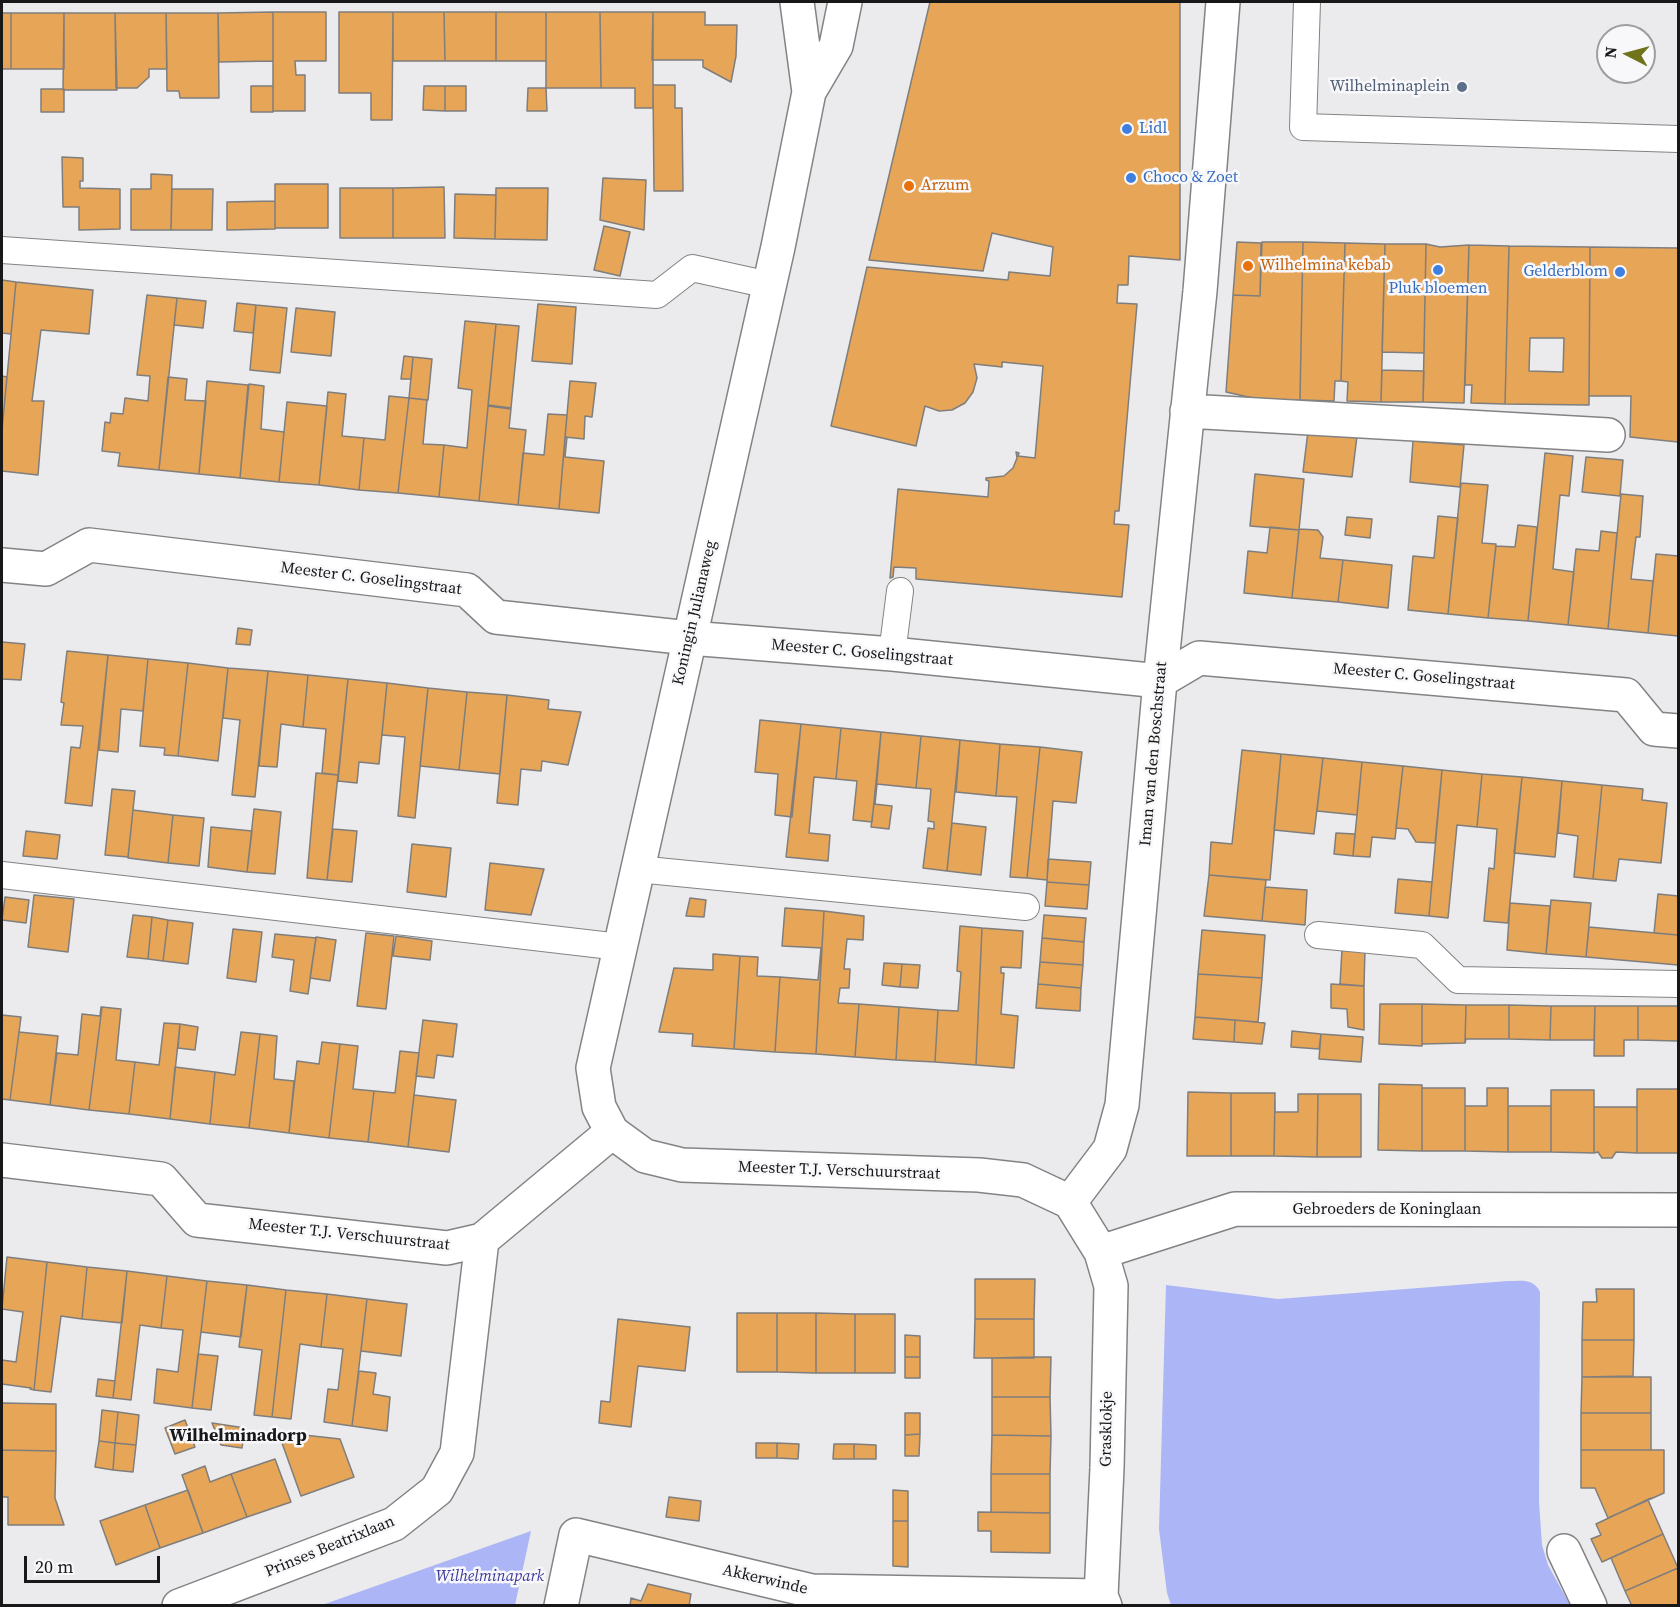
<!DOCTYPE html>
<html>
<head>
<meta charset="utf-8">
<style>
  body { margin:0 }
  #map { position:relative; width:1680px; height:1607px; overflow:hidden; background:#ebebed; font-family:"Source Serif 4",serif }
  canvas { display:block }
  .frame { position:absolute; inset:0; border:3px solid #181819; pointer-events:none }
  .north { position:absolute; left:1596px; top:24px; width:60px; height:60px; box-sizing:border-box; background:#f8f8fb; border:2px solid #9e9ea1; border-radius:50%; rotate:276deg; font-size:16px; font-weight:700; line-height:24px; text-align:center; color:#181819 }
  .north::after { content:''; display:block; margin:auto; width:21px; height:27px; background:#707319; clip-path:polygon(50% 0,100% 100%,50% 72%,0 100%) }
  .scale { position:absolute; left:24px; top:1556px; width:136px; height:27px; box-sizing:border-box; border:3px solid #181819; border-top:0; padding-left:8px; font-size:18px; line-height:21px; white-space:nowrap; color:#181819; -webkit-text-stroke:4px #f8f8fb; paint-order:stroke }
</style>
</head>
<body>
<div id="map">
<canvas width="1680" height="1607"></canvas>
<div class="frame"></div>
<div class="north">N</div>
<div class="scale">20 m</div>
</div>
<script>
const context = document.querySelector('canvas').getContext('2d');
context.lineJoin = 'round';
function fill(path, color) {
  context.fillStyle = color;
  context.fill(path, 'evenodd');
}
function stroke(path, color, width, dash) {
  context.strokeStyle = color;
  context.lineWidth = width;
  context.lineCap = dash ? 'butt' : 'round';
  context.setLineDash(dash || []);
  context.stroke(path);
}
function write(font, color, halo, rows, align = 'center') {
  context.font = font + ' "Source Serif 4",serif';
  context.lineWidth = 5;
  context.setLineDash([]);
  context.textBaseline = 'middle';
  context.strokeStyle = halo;
  context.fillStyle = color;
  for (const [text, x, y, turn = 0] of rows) {
    context.save();
    context.translate(x, y);
    context.rotate((+turn || 0) * Math.PI / 180);
    context.textAlign = isNaN(turn) ? turn : align;
    if (halo) context.strokeText(text, 0, 0);
    context.fillText(text, 0, 0);
    context.restore();
  }
}
fill(new Path2D(`
  M1508 1281C1521 1281 1534 1278 1540 1292L1539 1502 1542 1545 1548 1565 1570 1605H1171L1167 1593 1159 1529 1166 1285 1278 1299Z
  M531 1531 515 1605H322Z`), '#acb5f6');
const building = new Path2D(`
  M930 2H1180V260L1129 256 1128 285H1118L1117 303 1137 304 1119 511H1115L1114 524 1129 525 1122 597 916 579V568L894 567 893 577 890 578 898 489 988 497 989 481 986 480V478L1004 476 1013 468 1017 458 1016 452 1019 453 1018 456 1035 458 1043 366 1002 362V367L974 364 977 378 973 392 965 403 952 410 939 411 925 406 916 446 831 426 867 267 1008 280 1009 272 1050 276 1053 247 992 233 983 271 869 260Z
  M273 12V61L219 62 218 13Z
  M273 12H326V61H295L296 75H305V111H273Z
  M339 12H393L392 120H371V93H339Z
  M393 12H444L445 61H393Z
  M444 12H496V61H445Z
  M496 12H546V61H496Z
  M546 12H600L601 88H546Z
  M600 12H653V108H635V88H601Z
  M653 12H705V25H737L736 56 731 82 703 67V60H652Z
  M2 13H11V69H2Z
  M11 13H64V69H11Z
  M64 13H115L117 90H63Z
  M115 13H166L167 69H149V77L137 88H116Z
  M166 13H218L219 98H180L179 91H167Z
  M653 85H675V108H682L683 191H654Z
  M251 86H273V112H251Z
  M424 86H445V111L423 110Z
  M445 86H466V111H445Z
  M528 88H546L547 111H527Z
  M41 89H64V112H41Z
  M62 157 83 158V181H80V188L120 189V229L79 230V207H63Z
  M151 174 172 175 171 230H131V189H151Z
  M603 178 646 180 644 230 600 220Z
  M275 184H328V228H275Z
  M444 187 445 238H393V188Z
  M340 188H393V238H340Z
  M496 188H548L547 240 495 239Z
  M172 189H213L212 230H171Z
  M455 194 496 195 495 239 454 238Z
  M275 201V229L227 230V202Z
  M604 226 630 232 620 276 594 270Z
  M1237 242 1261 243 1260 296 1233 295Z
  M1262 242H1303L1300 400H1262L1226 392 1233 295 1260 296Z
  M1303 242 1345 243 1341 381H1335L1334 401 1300 400Z
  M1345 243 1385 244 1381 402 1347 401 1348 382 1341 381Z
  M1385 244H1426L1424 353 1382 352Z
  M1426 244 1440 247 1469 245 1464 403 1423 402Z
  M1469 245 1509 246 1505 404 1471 403 1472 385H1465Z
  M1509 246 1590 247 1589 405 1505 404ZM1530 338H1564L1563 372 1529 371Z
  M1590 247 1678 248V442L1630 437 1631 396H1589Z
  M2 280 16 282 11 334 2 333Z
  M16 282 93 290 89 334 41 330 32 401H44L38 475 2 471V430Z
  M147 295 177 298 159 470 118 466 120 453 102 451 105 422 110 423 111 413 123 414 125 398 148 401 150 376 137 375Z
  M177 298 206 301 203 328 174 325Z
  M237 303 256 305 253 333 234 331Z
  M538 304 576 307 572 364 532 361Z
  M256 305 287 308 280 373 250 370Z
  M296 308 335 312 331 356 291 352Z
  M465 321 496 324 479 501 439 497 444 445 467 448 472 390 458 388Z
  M496 324 519 326 511 408 488 405Z
  M404 356 413 357 411 379H401Z
  M413 357 432 359 428 400 409 398Z
  M1382 370 1424 371 1423 402H1381Z
  M2 376 7 377 2 430Z
  M168 377 187 379 185 400 206 401 199 474 159 470Z
  M207 381 248 385 240 478 199 474Z
  M570 381 596 383 592 417 585 416 584 439 565 437Z
  M249 384 264 386 261 429 284 432 279 482 240 478Z
  M328 392 346 394 342 436 364 438 359 490 319 485Z
  M389 396 409 398 398 493 359 490 364 438 385 440Z
  M409 398 427 400 423 444 444 445 439 497 398 493Z
  M287 402 327 406 319 485 279 482Z
  M488 406 511 409 509 428 526 430 518 505 479 501Z
  M548 414 567 415 559 509 518 505 523 453 544 455Z
  M1308 431 1357 436 1352 477 1303 472Z
  M565 437H567L565 457 604 461 599 513 559 509Z
  M1413 441 1464 445 1460 487 1410 482Z
  M1545 453 1573 456 1569 496 1560 495 1553 569 1574 572 1568 625 1528 621Z
  M1586 457 1623 460 1620 496 1582 492Z
  M1255 474 1304 479 1299 530 1250 526Z
  M1461 483 1488 485 1482 543 1496 544 1488 618 1448 614Z
  M1621 494 1643 496 1640 537H1636L1631 579 1653 581 1648 633 1608 629Z
  M1438 516 1458 518 1448 614 1408 610 1413 556 1434 558Z
  M1347 517 1372 519 1370 538 1345 535Z
  M1518 525 1537 527 1528 621 1488 618 1496 546 1515 547Z
  M1270 527 1299 530 1292 598 1244 593 1248 551 1267 553Z
  M1299 529 1318 530 1323 537 1320 558 1343 560 1338 602 1292 598Z
  M1601 531 1617 533 1608 629 1568 625 1576 549 1599 551Z
  M1678 551V636L1648 633 1656 554 1678 556Z
  M1343 560 1392 565 1388 608 1338 602Z
  M238 628 252 630 250 645 236 644Z
  M2 642 25 644 21 680 2 679Z
  M67 651 108 655 92 806 65 803 71 747 80 748 83 726 61 725 64 703 61 702Z
  M108 655 148 659 143 711 121 709 118 752 99 750Z
  M148 659 188 663 178 756 164 755 165 748 140 746Z
  M188 663 228 668 218 761 178 756Z
  M228 668 268 671 255 797 232 795 240 720 223 718Z
  M268 671 308 675 303 727 281 724 277 767 259 766Z
  M308 675 348 679 338 775 322 773 326 729 303 727Z
  M348 679 387 683 379 764 359 762 357 783 338 781Z
  M387 683 428 688 415 818 398 816 405 737 382 735Z
  M428 688 467 692 459 770 420 766Z
  M467 692 507 695 500 774 459 770Z
  M507 695 549 700 548 709 581 712 568 765 542 761 541 771 521 769 518 805 497 803Z
  M760 720 801 724 792 817 775 815 778 774 755 772Z
  M801 724 841 728 836 779 814 777 809 833 830 835 828 861 786 857Z
  M841 728 881 732 872 822 853 820 857 781 836 779Z
  M881 732 921 736 916 788 877 784 875 804Z
  M921 736 960 740 947 871 923 868 928 828 934 829V822L928 821 931 789 916 788Z
  M960 740 1000 744 996 796 956 792Z
  M1000 744 1040 747 1027 878 1010 877 1017 797 996 796Z
  M1040 747 1082 752 1076 803 1053 801 1047 880 1027 878Z
  M1242 750 1281 754 1270 880 1209 875 1211 842 1232 844Z
  M1281 754 1323 758 1314 834 1274 830Z
  M1323 758 1362 762 1357 815 1317 811Z
  M1362 762 1403 766 1395 839 1372 837 1370 857 1353 856Z
  M1403 766 1442 770 1435 843 1416 842 1408 829 1396 828Z
  M1442 770 1482 774 1477 827 1457 825 1448 918 1429 916Z
  M316 773 338 775 327 880 307 878Z
  M1482 774 1522 777 1508 923 1484 921 1489 868 1494 869 1497 829 1477 827Z
  M1522 777 1562 781 1555 857 1514 853Z
  M1562 781 1602 785 1593 879 1574 877 1578 836 1558 833Z
  M1602 785 1643 789 1642 800 1667 803 1661 863 1619 859 1616 881 1593 879Z
  M112 789 135 791 128 857 105 855Z
  M874 804 892 806 889 829 871 827Z
  M254 809 281 812 275 874 247 872Z
  M133 810 173 815 168 863 128 858Z
  M173 815 204 818 199 866 168 863Z
  M952 823 986 827 981 875 947 871Z
  M211 827 252 831 247 872 208 867Z
  M333 829 357 831 352 882 327 880Z
  M26 831 60 835 57 859 23 856Z
  M1336 833 1355 834 1353 856 1334 854Z
  M412 844 451 848 446 897 407 892Z
  M1048 859 1091 862 1089 885 1047 882Z
  M490 863 544 869 531 915 485 910Z
  M1209 875 1266 880 1262 921 1204 916Z
  M1398 879 1432 882 1429 916 1395 913Z
  M1047 882 1089 885 1087 909 1045 906Z
  M1265 887 1307 890 1305 925 1262 921Z
  M1658 894 1678 896V935L1654 933Z
  M34 895 74 899 68 952 28 947Z
  M5 897 29 900 26 923 2 920Z
  M690 898 706 900 704 917 686 916Z
  M1551 900 1591 903 1586 957 1546 954Z
  M1510 903 1550 906 1546 954 1507 950Z
  M785 908 824 911 822 948 782 946Z
  M824 911 864 916 863 940 847 939 844 969H850L849 988H840L838 1003 859 1004 855 1057 816 1054Z
  M133 915 152 917 148 959 127 957Z
  M1044 915 1086 918 1084 942 1042 938Z
  M152 917 168 920 163 961 148 959Z
  M168 920 193 923 188 964 163 961Z
  M960 926 982 928 976 1065 935 1062 938 1010 958 1011 961 972 957 971Z
  M1589 927 1678 935V965L1586 957Z
  M982 928 1023 931 1021 968 1001 967V973H1004L1001 1014 1018 1016 1014 1068 976 1065Z
  M233 929 262 932 256 982 227 978Z
  M1202 930 1265 935 1262 978 1198 974Z
  M366 933 394 936 386 1009 357 1006Z
  M275 934 316 938 308 994 290 991 294 960 272 957Z
  M396 936 432 941 430 960 393 956Z
  M316 937 336 940 330 981 310 978Z
  M1042 938 1084 942 1083 965 1040 962Z
  M821 948H822L816 1054 775 1052 780 977 818 980Z
  M1342 949H1365L1364 986 1340 984Z
  M713 954 740 956 734 1049 692 1046 693 1034 659 1032 674 968 713 970Z
  M740 956 758 957 757 976 780 977 775 1052 734 1049Z
  M1040 962 1083 965 1081 988 1038 984Z
  M884 963 902 964 900 987 882 985Z
  M902 964 920 965 918 988 900 987Z
  M1198 974 1262 978 1258 1022 1195 1017Z
  M1038 984 1081 988 1080 1011 1036 1008Z
  M1331 984 1364 986V1030L1348 1027 1347 1009 1331 1008Z
  M859 1004 899 1007 896 1060 855 1057Z
  M1380 1004H1422V1046L1379 1044Z
  M1422 1004 1466 1005 1465 1043 1422 1044Z
  M1466 1005H1509V1039H1466L1465 1043Z
  M1509 1005 1551 1006 1550 1040 1509 1039Z
  M1551 1006H1595L1594 1040H1550Z
  M1595 1006H1638V1040H1624V1056H1594Z
  M1638 1006H1678V1041L1638 1040Z
  M101 1007H102L89 1110 50 1105 57 1053 78 1055 82 1014 100 1016Z
  M102 1007 121 1009 116 1060 135 1062 129 1114 89 1110Z
  M899 1007 938 1010 935 1062 896 1060Z
  M2 1015 21 1017 10 1100 2 1099Z
  M1195 1017 1235 1020 1234 1042 1193 1039Z
  M423 1020 457 1024 453 1057 437 1055 434 1078 416 1076Z
  M1235 1020 1265 1023 1262 1044 1234 1042Z
  M164 1023 180 1024 170 1119 129 1114 135 1062 159 1065Z
  M180 1024 198 1027 195 1050 178 1048Z
  M1292 1031 1321 1034 1319 1049 1291 1047Z
  M19 1032 58 1036 50 1105 10 1100Z
  M241 1032 260 1034 249 1128 210 1124 215 1072 235 1075Z
  M260 1034 277 1036 274 1079 294 1081 289 1133 249 1128Z
  M1321 1034 1363 1037 1361 1062 1319 1059Z
  M322 1042 340 1044 329 1138 289 1133 297 1061 319 1064Z
  M340 1044 358 1046 353 1089 374 1091 368 1142 329 1138Z
  M400 1051 419 1053 408 1147 368 1142 374 1091 395 1093Z
  M175 1067 215 1072 210 1124 170 1119Z
  M1379 1084 1422 1085V1151L1378 1150Z
  M1422 1088H1465V1151H1422Z
  M1487 1088H1508V1152L1465 1151V1106H1487Z
  M1637 1089H1678V1153H1637Z
  M1551 1090H1594V1153L1551 1152Z
  M1188 1092 1231 1093V1156H1187Z
  M1231 1093H1275L1274 1156H1231Z
  M1298 1094H1318L1317 1157 1274 1156 1275 1099V1112H1298Z
  M1318 1094H1361V1157H1317Z
  M414 1095 456 1100 449 1152 408 1147Z
  M1508 1106H1551V1152H1508Z
  M1594 1107H1637V1153L1616 1152 1612 1158H1602L1598 1152 1594 1153Z
  M7 1257 47 1262 34 1390 30 1389 31 1388 2 1384V1360L16 1362 23 1312 2 1309Z
  M47 1262 87 1267 82 1319 61 1316 51 1392 34 1390Z
  M87 1267 127 1271 122 1323 82 1319Z
  M127 1271 167 1276 161 1328 140 1325 131 1400 113 1398Z
  M167 1276 207 1281 192 1408 154 1403 157 1369 178 1372 183 1330 161 1328Z
  M975 1279H1035L1034 1319H975Z
  M207 1281 247 1285 241 1337 201 1332Z
  M247 1285 286 1290 272 1417 254 1415 262 1350 239 1347Z
  M1596 1289H1634V1340H1582L1583 1302H1597Z
  M286 1290 327 1294 321 1347 300 1344 291 1419 272 1417Z
  M327 1294 367 1299 352 1426 324 1422 328 1389 338 1390 343 1349 321 1347Z
  M367 1299 407 1304 401 1356 361 1351Z
  M737 1313H777V1372H737Z
  M777 1313H816V1373L777 1372Z
  M816 1313 855 1314V1373H816Z
  M855 1314H895V1373H855Z
  M618 1319 690 1327 685 1371 638 1366 631 1427 599 1423 601 1401 610 1402Z
  M975 1319H1034V1358H974Z
  M905 1335 920 1336V1357H905Z
  M1582 1340H1634L1633 1376 1582 1377Z
  M198 1354 218 1356 211 1410 192 1408Z
  M905 1357H920V1378H905Z
  M1034 1357H1051L1050 1397H992V1358Z
  M359 1371 376 1373 373 1394 390 1397 387 1431 352 1426Z
  M1582 1377H1651V1413H1581Z
  M98 1379 115 1381 113 1398 96 1396Z
  M992 1397H1050L1051 1436 992 1435Z
  M2 1403 56 1404V1451L2 1450Z
  M102 1410 118 1412 115 1443 99 1441Z
  M118 1412 139 1415 136 1445 115 1443Z
  M905 1413H920V1434L905 1435Z
  M1581 1413H1651V1450H1581Z
  M185 1420 195 1447 175 1454 165 1428Z
  M212 1423 245 1428 242 1448 221 1445Z
  M920 1434 919 1456H905V1435Z
  M304 1435 340 1439 354 1477 301 1496 282 1443Z
  M992 1435 1051 1436 1050 1474H991Z
  M99 1441 115 1443 113 1470 95 1467Z
  M115 1443 136 1445 133 1472 113 1470Z
  M756 1443H777V1458H756Z
  M777 1443 799 1444 798 1459 777 1458Z
  M834 1444H854V1459H833Z
  M854 1444 876 1445V1459H854Z
  M2 1450 56 1451 55 1498 64 1525H8V1497H2Z
  M1581 1450H1664V1493L1608 1518 1595 1488H1581Z
  M275 1459 291 1502 247 1517 231 1474Z
  M205 1466 210 1482 231 1474 247 1517 203 1533 182 1475Z
  M991 1474H1050V1513L991 1512Z
  M188 1490 203 1533 160 1548 145 1505Z
  M893 1490 908 1491V1521H893Z
  M669 1497 701 1501 699 1521 666 1517Z
  M1651 1498 1648 1500 1663 1534 1602 1562 1591 1539 1601 1535 1596 1524Z
  M145 1505 160 1548 116 1565 100 1521Z
  M978 1512 1050 1513V1553L991 1552V1531H978Z
  M893 1521H908V1567L893 1566Z
  M1663 1534 1678 1568 1625 1591 1611 1558Z
  M1678 1568V1606H1632L1625 1591Z
  M648 1584 691 1594 689 1606H630L631 1598 641 1601Z`);
fill(building, '#e7a558');
stroke(building, '#7f7e7c', 1.5);
const lane = new Path2D(`
  M1307 2 1303 127 1678 139
  M2 250 657 295 692 268 769 285
  M892 654 900 591
  M637 869 1026 907
  M2 875 620 947
  M1318 935 1422 945 1458 980 1678 984`);
const street = new Path2D(`
  M1187 411 1608 435
  M2 565 46 569 89 545 467 590 496 617 689 638 892 654 1160 681 1199 658 1626 695 1654 729 1678 731
  M2 1160 161 1179 197 1220 447 1248 482 1240 612 1132
  M1070 1202 1110 1149 1122 1105 1160 681 1200 291 1223 2
  M1101 1252 1235 1209 1678 1210
  M1564 1551 1590 1606
  M179 1606 394 1524 437 1490 457 1453 482 1240
  M561 1606 576 1535 812 1591 1101 1596`);
const secondary = new Path2D(`
  M797 2 809 92
  M845 2 836 46 809 92 778 247 593 1068 599 1107 612 1132 645 1156 682 1165 979 1175 1023 1180 1070 1202 1101 1252 1111 1286 1107 1468 1101 1596 1105 1606`);
stroke(lane, '#838385', 28);
stroke(street, '#838385', 36);
stroke(secondary, '#838385', 36);
stroke(lane, '#fff', 26);
stroke(street, '#fff', 33);
stroke(secondary, '#fff', 33);
for (const [x, y, r, color] of [
  [1462,87,6,"#5c6f8a"],
  [1127,129,6,"#3f7fe0"],
  [1131,178,6,"#3f7fe0"],
  [909,186,6,"#e8710a"],
  [1248,266,6,"#e8710a"],
  [1438,270,6,"#3f7fe0"],
  [1620,272,6,"#3f7fe0"]
]) {
  const dot = new Path2D();
  dot.arc(x, y, r, 0, 2 * Math.PI);
  context.fillStyle = color;
  context.fill(dot);
  stroke(dot, '#f8f8fb', 2);
}
write('16px', '#4e5e75', '#f8f8fb', [
  ["Wilhelminaplein",1450,87]
], 'right');
write('16px', '#366cbe', '#f8f8fb', [
  ["Lidl",1139,129],
  ["Choco & Zoet",1143,178],
  ["Gelderblom",1608,272,"right"],
  ["Pluk bloemen",1438,289,"center"]
], 'left');
write('16px', '#c56008', '#f8f8fb', [
  ["Arzum",921,186],
  ["Wilhelmina kebab",1260,266]
], 'left');
write('16px', '#181819', '#f8f8fb', [
  ["Meester C. Goselingstraat",371,579,7],
  ["Koningin Julianaweg",695,613,-77],
  ["Meester C. Goselingstraat",862,653,5],
  ["Meester C. Goselingstraat",1424,677,5],
  ["Iman van den Boschstraat",1154,754,-85],
  ["Meester T.J. Verschuurstraat",839,1171,2],
  ["Gebroeders de Koninglaan",1387,1210],
  ["Meester T.J. Verschuurstraat",349,1235,6],
  ["Grasklokje",1107,1429,-89],
  ["Prinses Beatrixlaan",330,1547,-22],
  ["Akkerwinde",765,1580,13]
]);
write('italic 16px', '#3b3999', '#f8f8fb', [
  ["Wilhelminapark",490,1577]
]);
write('bold 18px', '#181819', '#f8f8fb', [
  ["Wilhelminadorp",238,1436]
]);
</script>
</body>
</html>
